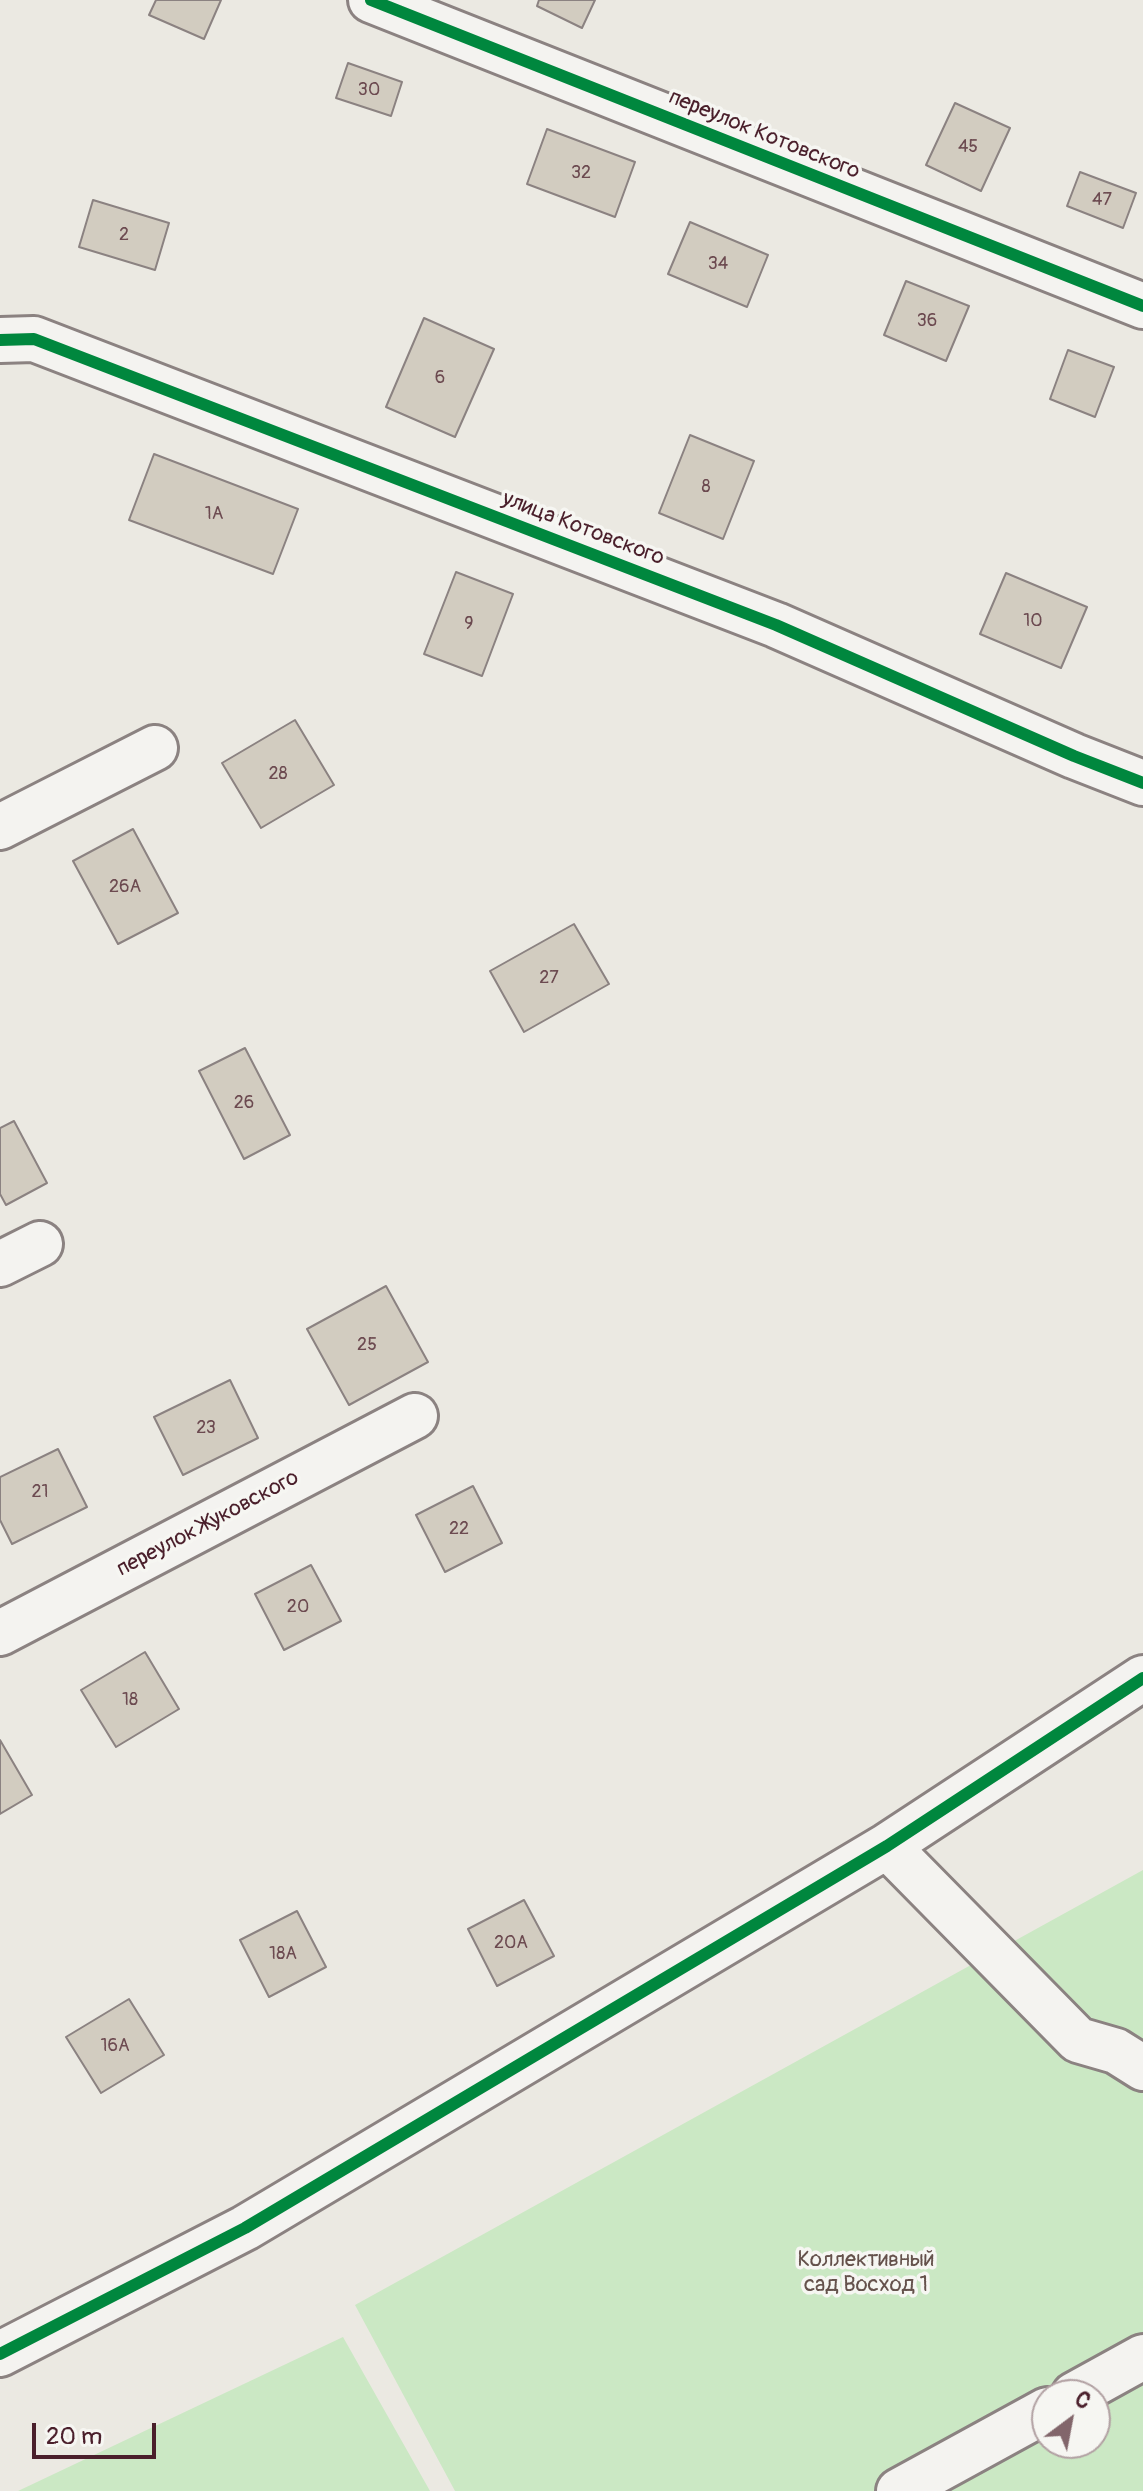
<!DOCTYPE html>
<html>
<head>
<meta charset="utf-8">
<style>
  body { margin:0 }
  #map { position:relative; width:1143px; height:2491px; overflow:hidden; background:#ebe9e2; font-family:Pangolin,sans-serif }
  canvas { display:block }
  .north { position:absolute; left:1031px; top:2379px; width:80px; height:80px; box-sizing:border-box; background:#f6f6f2; border:2px solid #b1a0a2; border-radius:50%; rotate:32deg; font-size:22px; font-weight:700; line-height:32px; text-align:center; color:#4a1f2b }
  .north::after { content:''; display:block; margin:auto; width:28px; height:36px; background:#82666b; clip-path:polygon(50% 0,100% 100%,50% 72%,0 100%) }
  .scale { position:absolute; left:32px; top:2423px; width:124px; height:36px; box-sizing:border-box; border:4px solid #4a1f2b; border-top:0; padding-left:10px; font-size:24px; line-height:28px; white-space:nowrap; color:#4a1f2b; -webkit-text-stroke:6px #f6f6f2; paint-order:stroke }
</style>
</head>
<body>
<div id="map">
<canvas width="1143" height="2491"></canvas>
<div class="north">С</div>
<div class="scale">20 m</div>
</div>
<script>
const context = document.querySelector('canvas').getContext('2d');
context.lineJoin = 'round';
function fill(path, color) {
  context.fillStyle = color;
  context.fill(path, 'evenodd');
}
function stroke(path, color, width, dash) {
  context.strokeStyle = color;
  context.lineWidth = width;
  context.lineCap = dash ? 'butt' : 'round';
  context.setLineDash(dash || []);
  context.stroke(path);
}
function write(font, color, halo, rows, align = 'center') {
  context.font = font + ' Pangolin,sans-serif';
  context.lineWidth = 7;
  context.setLineDash([]);
  context.textBaseline = 'middle';
  context.strokeStyle = halo;
  context.fillStyle = color;
  for (const [text, x, y, turn = 0] of rows) {
    context.save();
    context.translate(x, y);
    context.rotate((+turn || 0) * Math.PI / 180);
    context.textAlign = isNaN(turn) ? turn : align;
    if (halo) context.strokeText(text, 0, 0);
    context.fillText(text, 0, 0);
    context.restore();
  }
}
fill(new Path2D(`
  M1143 1870V2491H455L355 2305ZM1047 2395H1095V2443H1047Z
  M343 2337 430 2491H18Z`), '#cbe8c4');
const building = new Path2D(`
  M156 0H221L204 39 149 15Z
  M539 0H595L582 28 537 6Z
  M348 63 402 82 391 116 336 98Z
  M955 103 1010 128 981 191 926 165Z
  M547 129 635 162 615 217 527 184Z
  M1080 172 1136 193 1123 228 1067 206Z
  M93 200 169 223 155 270 79 247Z
  M690 222 768 255 747 307 668 274Z
  M906 281 969 306 946 361 884 335Z
  M424 318 494 349 455 437 386 407Z
  M1068 350 1114 367 1095 417 1050 399Z
  M690 435 754 461 723 539 659 513Z
  M154 454 298 509 273 574 129 520Z
  M456 572 513 594 482 676 424 654Z
  M1006 573 1087 607 1061 668 980 634Z
  M295 720 334 785 261 828 222 763Z
  M133 829 178 913 118 944 73 861Z
  M574 924 609 984 524 1032 490 971Z
  M245 1048 290 1135 244 1159 199 1071Z
  M14 1121 47 1183 6 1205 0 1194V1128Z
  M386 1286 428 1362 349 1405 307 1329Z
  M230 1380 258 1438 183 1475 154 1417Z
  M58 1449 87 1507 12 1544 0 1520V1477Z
  M473 1486 502 1543 445 1572 416 1515Z
  M311 1565 341 1621 284 1650 255 1594Z
  M145 1652 179 1709 116 1747 81 1690Z
  M0 1740 32 1795 0 1814Z
  M524 1900 554 1956 497 1986 468 1929Z
  M297 1911 326 1967 269 1997 240 1940Z
  M129 1999 164 2055 101 2093 66 2037Z`);
fill(building, '#d2ccc0');
stroke(building, '#8b8281', 2);
const minor = new Path2D(`
  M371 0 1143 306
  M0 340 34 339 776 625 1074 756 1143 783
  M0 827 155 748
  M0 1264 40 1244
  M0 1633 415 1416
  M887 1846 1078 2040 1116 2051 1143 2068
  M0 2354 245 2228 887 1846 1143 1678
  M1074 2395 1143 2357
  M899 2491 1047 2410`);
stroke(minor, '#8b8281', 50);
stroke(minor, '#f4f3f0', 44);
stroke(new Path2D(`
  M371 0 1143 306
  M0 340 34 339 776 625 1074 756 1143 783
  M0 2354 245 2228 887 1846 1143 1678`), '#00873e', 12);
write('18px', '#6c4a50', null, [
  ["30",369,90],
  ["45",968,147],
  ["32",581,173],
  ["47",1102,200],
  ["2",124,235],
  ["34",718,264],
  ["36",927,321],
  ["6",440,378],
  ["8",706,487],
  ["1А",214,514],
  ["10",1033,621],
  ["9",469,624],
  ["28",278,774],
  ["26А",125,887],
  ["27",549,978],
  ["26",244,1103],
  ["25",367,1345],
  ["23",206,1428],
  ["21",40,1492],
  ["22",459,1529],
  ["20",298,1607],
  ["18",130,1700],
  ["20А",511,1943],
  ["18А",283,1954],
  ["16А",115,2046]
]);
write('22px', '#4a1f2b', '#f6f6f2', [
  ["переулок Котовского",764,135,22],
  ["улица Котовского",583,529,21],
  ["переулок Жуковского",208,1524,-28]
]);
write('22px', '#64514b', '#f6f6f2', [
  ["Коллективный",866,2260],
  ["сад Восход 1",866,2285]
]);
</script>
</body>
</html>
